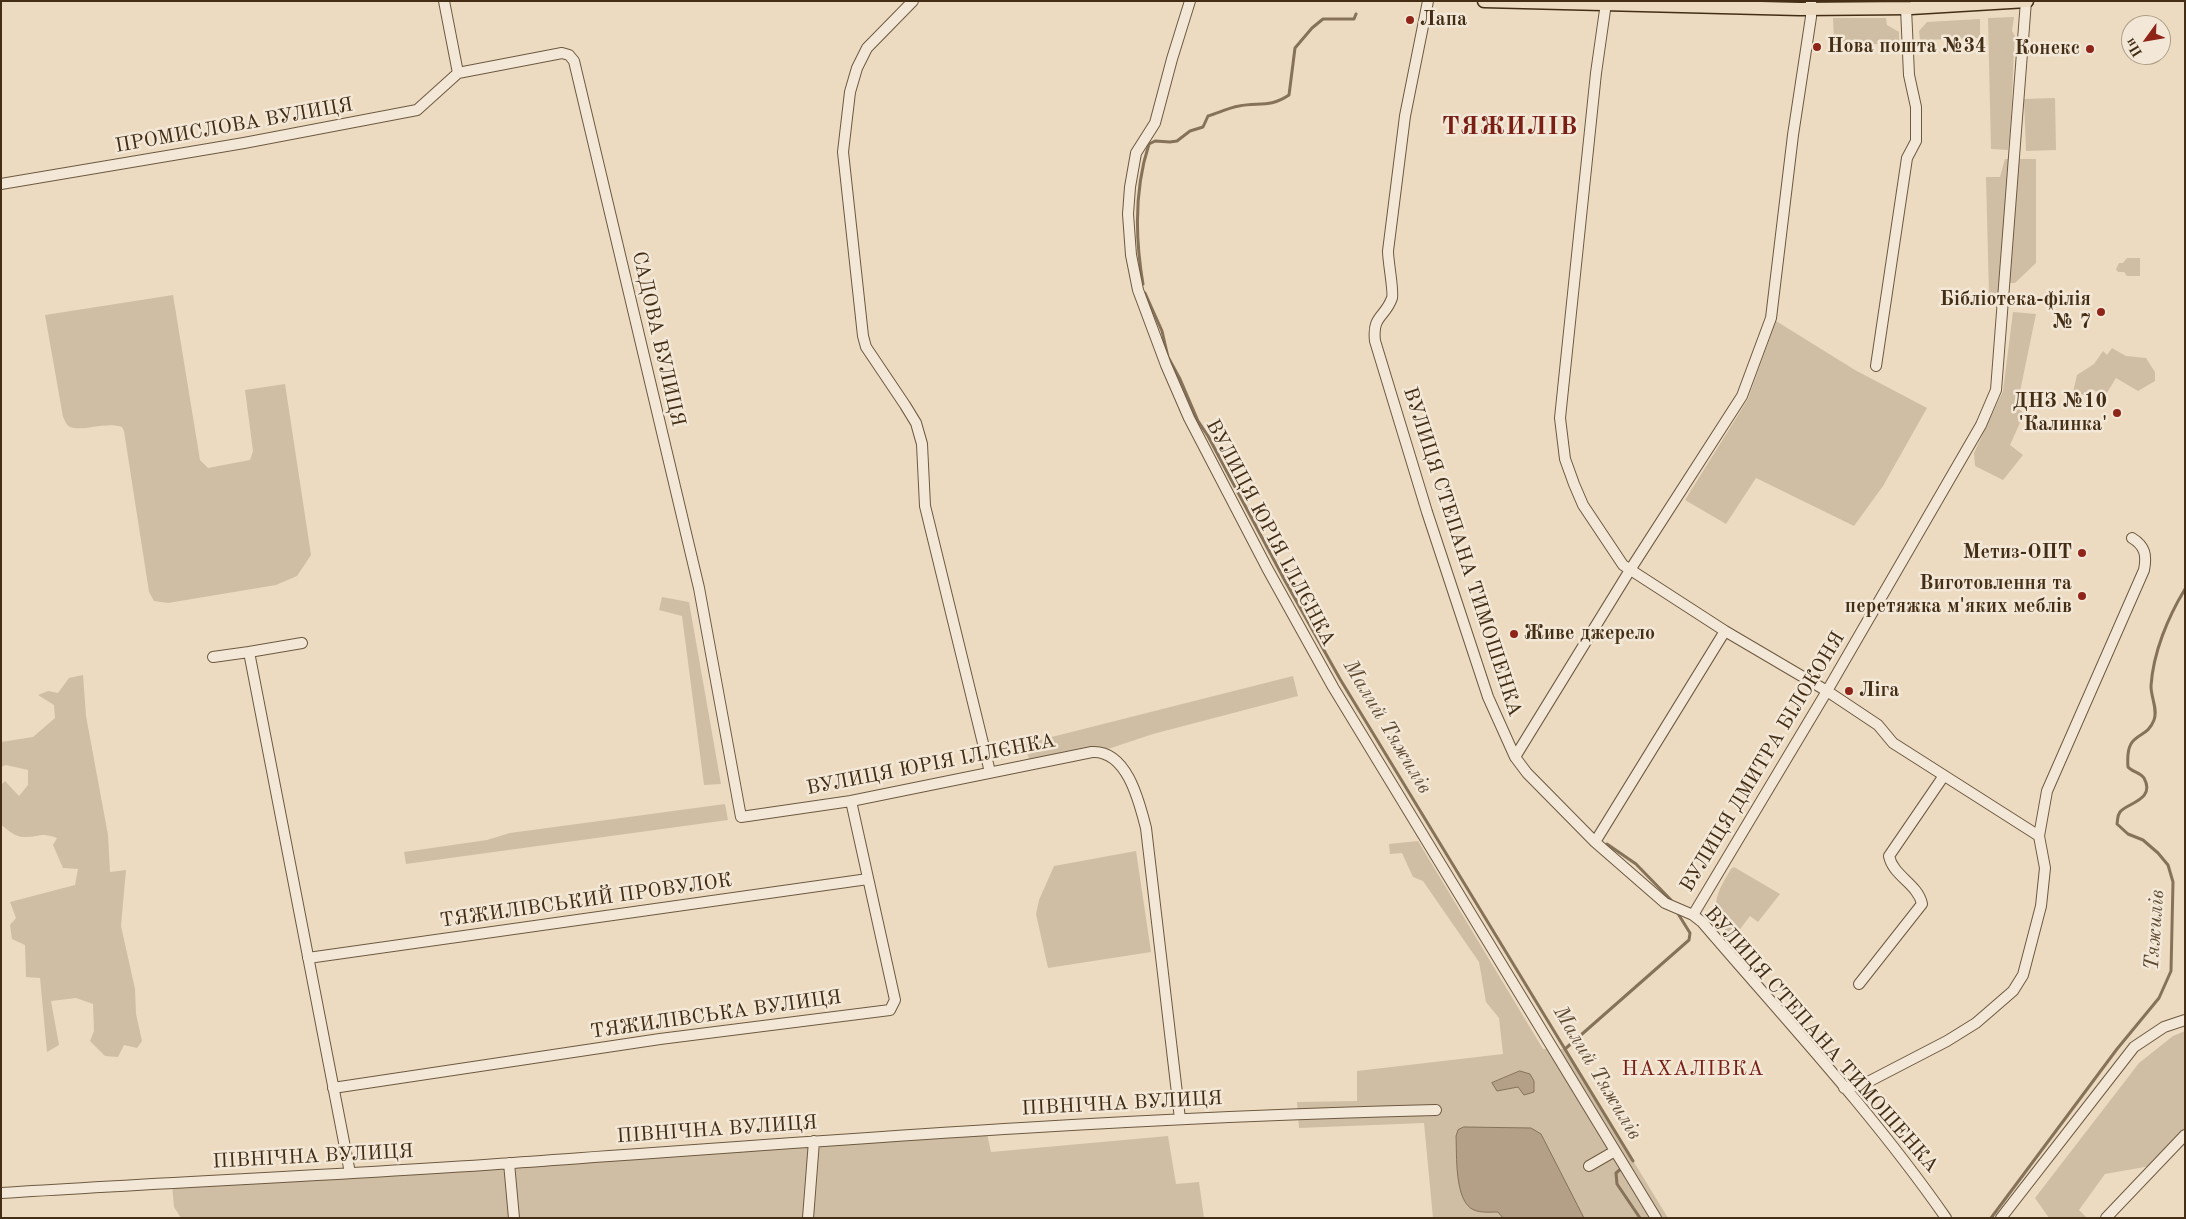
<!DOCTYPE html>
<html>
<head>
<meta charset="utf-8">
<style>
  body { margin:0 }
  #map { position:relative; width:2186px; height:1219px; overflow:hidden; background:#ecdbc1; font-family:"Old Standard TT",serif }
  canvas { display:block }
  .frame { position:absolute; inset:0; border:2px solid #432e15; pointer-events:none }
  .north { position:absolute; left:2121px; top:15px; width:50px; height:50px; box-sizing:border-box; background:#f3e8d7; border:1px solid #ad9e89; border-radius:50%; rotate:238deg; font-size:14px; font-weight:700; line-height:20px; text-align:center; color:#432e15 }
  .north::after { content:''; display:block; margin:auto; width:18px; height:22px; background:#8f2418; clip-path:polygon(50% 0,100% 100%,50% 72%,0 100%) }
</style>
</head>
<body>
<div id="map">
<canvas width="2186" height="1219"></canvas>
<div class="frame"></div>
<div class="north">Пн</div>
</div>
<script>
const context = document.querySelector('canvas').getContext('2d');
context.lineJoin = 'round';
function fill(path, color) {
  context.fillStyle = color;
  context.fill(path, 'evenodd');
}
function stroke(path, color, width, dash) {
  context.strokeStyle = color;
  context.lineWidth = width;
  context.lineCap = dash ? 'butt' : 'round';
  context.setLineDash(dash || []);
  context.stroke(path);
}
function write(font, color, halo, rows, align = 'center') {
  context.font = font + ' "Old Standard TT",serif';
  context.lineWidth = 5;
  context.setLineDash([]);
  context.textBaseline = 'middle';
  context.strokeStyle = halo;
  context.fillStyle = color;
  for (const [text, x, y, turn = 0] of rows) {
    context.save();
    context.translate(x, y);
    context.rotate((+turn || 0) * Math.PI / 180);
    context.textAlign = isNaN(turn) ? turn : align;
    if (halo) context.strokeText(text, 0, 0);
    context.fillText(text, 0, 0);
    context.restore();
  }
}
fill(new Path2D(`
  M2014 17 2012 31 2015 36C2012 74 2013 112 2008 150L1991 149 1988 18Z
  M1833 18H1886L1887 25 1899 32V44H1838L1834 42Z
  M1980 19V38L1920 40 1919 31 1927 22Z
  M2055 98 2056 150 2026 151 2024 99Z
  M2005 159H2036V263L2015 283H1999V296L1989 295 1986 177H2000Z
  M2127 258H2140V276H2127L2124 272H2118L2116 269 2119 263H2123Z
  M173 295 200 460 208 468 250 460 253 451 245 390 285 384 311 555 297 576 276 585 168 603 154 601 149 592 124 431 122 427C106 421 82 432 70 427 66 425 65 420 63 417L45 315Z
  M2013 312 2036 314 2017 406 2024 414 2010 445 2023 455 2003 480 1975 466 1974 453 2003 391Z
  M1776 321 1855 370 1927 408 1883 486 1854 526 1756 478 1726 524 1685 500 1748 399Z
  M2112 348 2126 356 2146 358 2155 372V381L2138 391 2116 378 2105 396 2092 389 2088 396 2073 392 2077 375 2094 364 2103 351 2107 355Z
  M662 597 689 602 721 784 704 785 682 616 659 610Z
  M83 675 86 716 108 835 110 872 126 870 121 926 135 989 136 1014 142 1041 137 1048 124 1045 118 1057 105 1056 90 1041 94 1031 93 1004 76 998 51 1001 59 1045 47 1052 40 978 26 977 25 945 12 939 10 925 16 918 10 902 75 885 78 869 63 868 53 845 57 838C41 832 41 837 26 837 15 838 9 830 1 825V785L5 781 19 796 28 785V770L6 765 1 767V742L33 737 55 718 54 705 38 695 48 691 58 693 69 678Z
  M1293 676 1298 696 1153 734 1102 751 1031 764 1024 744Z
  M725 804 728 820 406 864 404 852 487 840 510 833Z
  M1418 841 1543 1049H1565L1668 1218H1433L1424 1123 1299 1128 1297 1102 1357 1101V1071L1503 1054 1499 1018 1486 1002 1479 962 1423 881 1413 877 1402 853 1390 854 1389 844Z
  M1136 851 1151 952 1048 968 1036 914 1039 900 1054 866Z
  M1734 867 1780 894 1758 922 1750 916 1732 940C1710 909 1712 900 1731 869Z
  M2185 1031V1135L2156 1165 2105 1174 2079 1210 2087 1218H2049L2035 1198 2139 1063 2173 1036Z
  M986 1129 991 1152 1168 1136 1176 1184 1199 1182 1204 1218H181L174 1207 172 1184Z`), '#cfbea4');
const water = new Path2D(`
  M1520 1071 1530 1074 1534 1081V1092L1524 1095 1518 1087 1497 1091 1492 1083Z
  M1464 1127 1531 1128 1541 1134 1584 1218H1503L1498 1212C1491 1212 1481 1213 1474 1210 1454 1202 1457 1154 1456 1136L1458 1130Z`);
fill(water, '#b3a087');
stroke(water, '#867259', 1);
stroke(new Path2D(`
  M1143 284C1135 237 1134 190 1149 144L1155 141 1170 142 1177 141 1190 131 1203 127 1208 116C1218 113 1228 108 1239 106 1258 102 1270 108 1289 95L1295 48 1312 28 1323 19H1354L1356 14
  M1145 293 1162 331 1168 357 1180 379 1198 421 1208 436 1284 579 1340 679 1633 1161
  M1607 844 1636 864 1671 900
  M1565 1049 1689 940 1690 933 1677 912
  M1622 1168 1616 1173 1617 1184 1640 1218
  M1991 1218 2117 1049 2159 998 2171 971 2173 882 2168 865 2158 853 2143 840 2128 834 2117 824C2118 819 2117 816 2120 812 2127 803 2156 800 2144 778 2140 772 2132 772 2128 767 2125 729 2146 742 2154 720 2158 709 2151 698 2151 686 2153 653 2168 617 2185 589`), '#867259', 3);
const minor = new Path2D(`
  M444 1 458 73 562 53 569 55 574 61 699 588 741 817 851 801 1092 752C1127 750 1139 801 1146 828L1180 1119
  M913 1 867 48 857 68 850 92 843 152 863 336 866 347 905 405 916 423 922 444 925 506 990 772
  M1190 1 1172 59 1155 123 1136 153 1130 187 1128 214 1131 255 1138 290 1166 365 1189 418 1267 568 1333 687 1656 1218
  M1428 1 1405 116 1388 251C1388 262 1394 292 1392 298 1385 318 1372 315 1375 341L1427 512 1488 697 1515 757 1527 773 1595 842 1665 903 1693 915 1702 922C1785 1019 1873 1113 1946 1218
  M1606 3 1596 73 1560 418 1565 459 1574 484 1583 505 1623 565 1725 631 1827 691 1878 725 1893 743 2039 836
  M1 184 244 143 417 110 458 73
  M1876 366 1907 158 1916 141V107L1909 75 1906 8
  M249 652 302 643
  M213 657 249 652 350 1173
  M1515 757 1630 570 1742 396 1771 318 1793 135 1811 17V1
  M1595 842 1725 631
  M1693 915 1827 691 1981 425 1996 390 2026 1
  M308 958 868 879
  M1859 984 1922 904C1918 884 1893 876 1889 856L1943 777
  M333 1088 660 1039 890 1010 895 1000 851 801
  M1844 1088 1866 1083 1947 1041 1976 1023 2013 991 2023 975 2041 906 2045 868 2039 836 2047 791 2144 570C2147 555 2145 546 2132 538
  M509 1163 514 1218
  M1589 1166 1615 1151
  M1 1193C172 1182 343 1175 513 1163 820 1141 1127 1117 1436 1110
  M808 1218 814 1141
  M2001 1218 2134 1047 2164 1027 2185 1020
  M2106 1218 2185 1135`);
const major = new Path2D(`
  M1484 1 1800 9 1911 8 2027 1`);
stroke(minor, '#6d5940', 12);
stroke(major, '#432e15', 15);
stroke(minor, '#f3e8d7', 10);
stroke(major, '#ecdbc1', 12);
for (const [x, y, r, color] of [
  [1410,20,5,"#8f2418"],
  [1817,47,5,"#8f2418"],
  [2090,49,5,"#8f2418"],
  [2101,312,5,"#8f2418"],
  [2117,413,5,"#8f2418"],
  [2082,553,5,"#8f2418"],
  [2082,596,5,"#8f2418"],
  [1514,634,5,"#8f2418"],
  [1849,691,5,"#8f2418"]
]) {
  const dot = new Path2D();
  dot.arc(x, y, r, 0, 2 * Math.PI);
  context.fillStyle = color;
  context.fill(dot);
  stroke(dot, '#f3e8d7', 2);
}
write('bold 20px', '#432e15', '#f3e8d7', [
  ["Лапа",1420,20,"left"],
  ["Нова пошта №34",1827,47,"left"],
  ["Конекс",2080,49],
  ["Бібліотека-філія",2091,300],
  ["№ 7",2091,323],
  ["ДНЗ №10",2107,402],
  ["'Калинка'",2107,425],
  ["Метиз-ОПТ",2072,553],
  ["Виготовлення та",2072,584],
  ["перетяжка м'яких меблів",2072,607],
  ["Живе джерело",1524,634,"left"],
  ["Ліга",1859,691,"left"]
], 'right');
write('20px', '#432e15', '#f3e8d7', [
  ["ПРОМИСЛОВА ВУЛИЦЯ",234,126,-10],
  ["САДОВА ВУЛИЦЯ",658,339,77],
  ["ВУЛИЦЯ ЮРІЯ ІЛЛЄНКА",1270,533,62],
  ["ВУЛИЦЯ СТЕПАНА ТИМОШЕНКА",1462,552,72],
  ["ВУЛИЦЯ ДМИТРА БІЛОКОНЯ",1763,762,-59],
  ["ВУЛИЦЯ ЮРІЯ ІЛЛЄНКА",931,765,-11],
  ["ТЯЖИЛІВСЬКИЙ ПРОВУЛОК",586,901,-8],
  ["ТЯЖИЛІВСЬКА ВУЛИЦЯ",716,1015,-8],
  ["ВУЛИЦЯ СТЕПАНА ТИМОШЕНКА",1821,1040,49],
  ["ПІВНІЧНА ВУЛИЦЯ",1122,1104,-3],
  ["ПІВНІЧНА ВУЛИЦЯ",717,1130,-4],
  ["ПІВНІЧНА ВУЛИЦЯ",313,1157,-3]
]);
write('italic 21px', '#5f4a32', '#f3e8d7', [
  ["Малий Тяжилів",1387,727,59],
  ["Тяжилів",2155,930,-86],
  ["Малий Тяжилів",1597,1073,59]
]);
context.letterSpacing = '1px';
write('21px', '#7a1f14', '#f3e8d7', [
  ["НАХАЛІВКА",1693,1069]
]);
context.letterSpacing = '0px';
context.letterSpacing = '1px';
write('bold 25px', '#7a1f14', '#f3e8d7', [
  ["ТЯЖИЛІВ",1510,127]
]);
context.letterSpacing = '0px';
</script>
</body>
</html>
